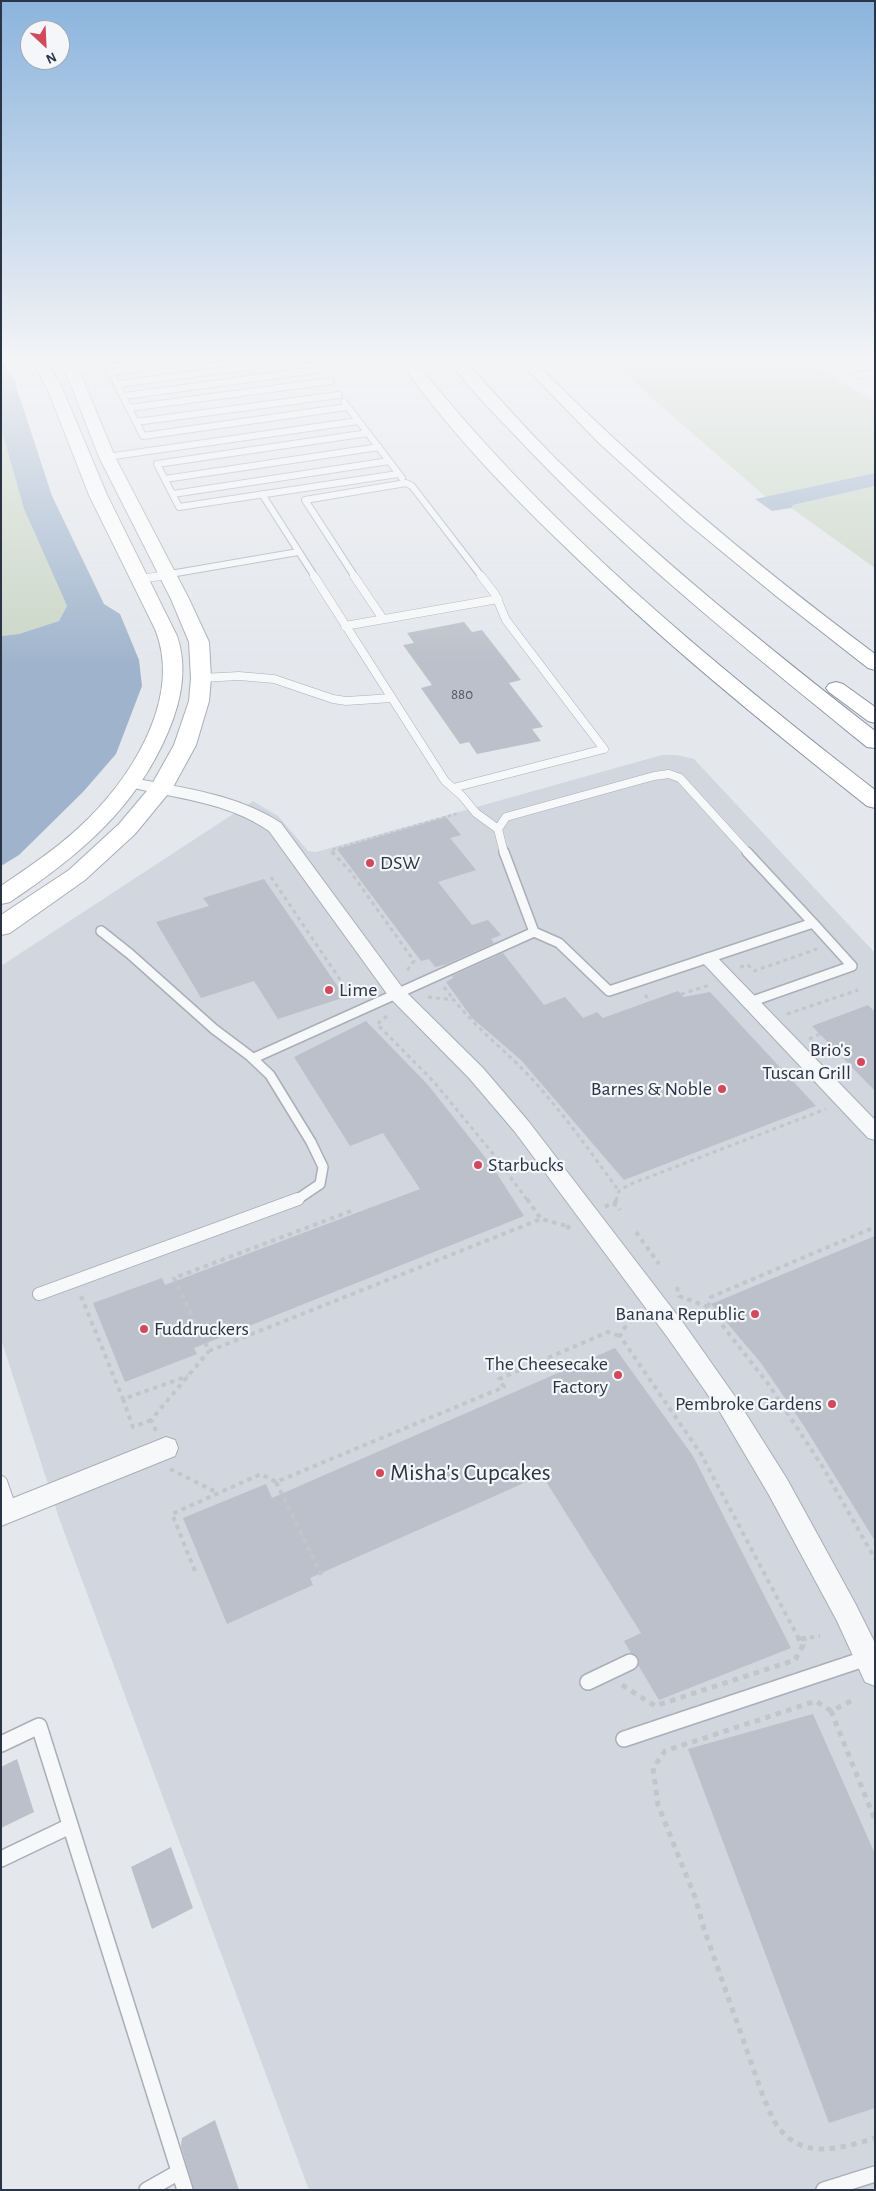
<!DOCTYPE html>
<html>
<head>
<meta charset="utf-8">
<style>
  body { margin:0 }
  #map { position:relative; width:876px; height:2191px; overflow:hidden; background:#e4e7ec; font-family:"Alegreya Sans",sans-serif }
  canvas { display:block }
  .frame { position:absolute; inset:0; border:2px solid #2b3445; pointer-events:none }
  .north { position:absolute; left:20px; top:20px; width:50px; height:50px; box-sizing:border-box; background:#f4f6f9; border:1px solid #a4a8b1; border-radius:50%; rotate:155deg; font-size:14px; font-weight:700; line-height:20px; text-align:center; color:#2b3445 }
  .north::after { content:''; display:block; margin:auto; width:18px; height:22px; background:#d1495b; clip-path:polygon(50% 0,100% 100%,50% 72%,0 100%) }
</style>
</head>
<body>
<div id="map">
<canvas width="876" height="2191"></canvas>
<div class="frame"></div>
<div class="north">N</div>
</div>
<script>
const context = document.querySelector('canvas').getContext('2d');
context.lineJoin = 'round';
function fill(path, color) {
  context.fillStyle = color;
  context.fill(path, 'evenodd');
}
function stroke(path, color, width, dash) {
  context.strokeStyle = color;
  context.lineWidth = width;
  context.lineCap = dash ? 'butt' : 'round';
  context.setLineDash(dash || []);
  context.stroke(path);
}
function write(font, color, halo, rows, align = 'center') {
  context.font = font + ' "Alegreya Sans",sans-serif';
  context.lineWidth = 4.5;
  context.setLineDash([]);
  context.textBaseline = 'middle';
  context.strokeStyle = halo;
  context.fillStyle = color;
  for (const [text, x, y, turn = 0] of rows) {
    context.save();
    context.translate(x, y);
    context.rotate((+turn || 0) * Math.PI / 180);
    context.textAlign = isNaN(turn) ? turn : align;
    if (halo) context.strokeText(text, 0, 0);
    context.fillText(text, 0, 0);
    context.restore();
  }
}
fill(new Path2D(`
  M662 755H677L694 759 875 953V2190H309L59 1518 1 1339V966L253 801 278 816 308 851 316 852Z`), '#d2d6de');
fill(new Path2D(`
  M610 357H798L875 401V473L766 497 654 400Z
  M1 428 24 509 67 606 60 621 19 634 1 636Z
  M875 486V568L791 508 793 505Z`), '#c9d6c5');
fill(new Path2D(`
  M1 359 14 380 52 496 104 604 120 614 139 660 142 686 116 754 83 792 19 855 1 866V636L19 634 59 621 67 606 24 509 1 428Z
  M875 473V486L793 505 791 508 772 511 755 499Z`), '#9fb4cc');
fill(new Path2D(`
  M464 622 472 632 482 630 521 680 509 683 543 727 532 729 541 741 477 754 469 742 460 744 421 688 432 685 403 645 414 643 407 633Z
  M446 817 461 835 450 838 476 870 438 882 472 925 488 920 501 935 491 939 494 943 447 964 435 967 429 959 421 961 337 849Z
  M264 879 345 997 278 1019 254 981 201 998 156 922 209 906 203 898Z
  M503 953 544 1005 565 997 583 1018 597 1012 603 1018 678 991 684 997 710 992 816 1106 624 1180 521 1060 472 1018 446 982 453 978 452 976Z
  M868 1005 875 1012V1091L812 1026Z
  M366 1021 428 1085 492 1166 524 1216 194 1348 197 1354 125 1382 93 1303 162 1278 165 1285 420 1189 383 1133 350 1146 294 1057Z
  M875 1236V1541L804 1426 761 1363 711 1304Z
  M615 1348 693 1456 791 1648 659 1700 638 1665V1658L631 1653 624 1641 641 1633 542 1475 310 1578 313 1585 227 1624 183 1518 266 1484 272 1498Z
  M813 1714 875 1854V2108L829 2123 688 1749Z
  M17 1759 34 1812 1 1828V1767Z
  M171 1847 193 1908 152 1929 131 1867Z
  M215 2120 239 2190H194L181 2146 182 2138Z`), '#bbc0ca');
const laneFar4 = new Path2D(`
  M103 357 143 436 347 407
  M104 360 126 357
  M111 372 225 357
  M118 384 315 358
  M124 396 323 369
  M344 402 402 478
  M129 408 331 381
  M136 422 339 395
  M368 433 157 464 179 507 398 474
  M107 457 358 421
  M165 479 379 447
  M173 494 389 461
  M262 494 315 577
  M153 577 298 552
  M355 577 305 500 406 483 412 486 482 577`);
const laneFar3 = new Path2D(`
  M314 576 445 781 462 796 476 813 498 829
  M354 576 383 619
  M140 579 160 576
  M345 626 498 599
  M201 678 239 676 274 679 333 699 346 701 392 698
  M453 788 604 749 506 620 495 594 481 576
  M504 853 498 829 506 817 654 776 669 774 680 778 748 853`);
const laneFar2 = new Path2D(`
  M504 852 534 932 559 943 609 991 813 923
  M747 852 813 923
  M101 931 130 954 214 1029 250 1056 270 1075 311 1142 323 1167 320 1184 295 1201
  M750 1002 852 966 813 923
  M254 1058 534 932`);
const laneFar1 = new Path2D(`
  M39 1294 298 1199
  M1 1482 11 1511`);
const lane = new Path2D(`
  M588 1682 630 1662
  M624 1739 867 1658
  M1 1744 39 1726 185 2190
  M1 1859 70 1826
  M147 2190 179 2172
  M824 2190 875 2174`);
const street = new Path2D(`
  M875 370V376L855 378 850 375 855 372Z
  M132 778C183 788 237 794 281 823L404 990 483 1068 529 1122 684 1324 736 1398 787 1479 855 1603 875 1643V1686L865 1682 837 1621 769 1495 720 1412 668 1338 515 1132 469 1078 390 998 269 831C226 801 176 799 126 786L124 783 126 780Z
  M709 953 715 955 875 1120V1140L868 1138 703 963 700 959 703 955Z
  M166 1437 175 1440 178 1448 175 1456 1 1526V1503Z`);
const secondary = new Path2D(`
  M30 357H44L63 390 107 495 177 636C188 668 181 702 168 732 135 810 78 856 10 902L1 904V886C32 865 63 844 89 818 135 772 182 695 155 629L89 495 48 390Z
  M55 357H69L81 375 115 457 189 599 209 642 211 678 209 701 196 745 172 789 135 834 85 880 10 933 1 935V915L69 870 119 824 151 786 174 745 189 701 191 678 189 642 171 599 99 457 67 375Z`);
const highway = new Path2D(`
  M397 357H412C543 524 708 660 875 790V808L867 806C761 722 656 636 560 542 501 485 443 424 397 357Z
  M447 357H462C493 392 524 427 557 460 657 558 765 645 875 731V748L867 747C750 652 631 557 527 448 500 419 469 390 447 357Z
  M515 357H530C637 466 753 563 875 654V670L868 668 776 596 686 522 599 443Z
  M836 682 843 684 875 707V723L868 721 829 692 826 688 829 684Z`);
stroke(laneFar4, '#a9aeb7', 8);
stroke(laneFar3, '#a9aeb7', 9);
stroke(laneFar2, '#a9aeb7', 12);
stroke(laneFar1, '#a9aeb7', 14);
stroke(lane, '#a9aeb7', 18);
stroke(street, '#a9aeb7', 2);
stroke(secondary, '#a9aeb7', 2);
stroke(highway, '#8b94a3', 2);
stroke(new Path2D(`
  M334 853 331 850 459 813`), '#c2c5cb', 2.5, [3, 3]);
stroke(new Path2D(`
  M332 852 350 871 414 961 406 972
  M271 877 349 993 363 991
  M740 967 748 965 754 971 817 949
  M444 987 454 1000
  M681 994 710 985
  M645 995 650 1001
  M428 997 454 1000C477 1029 507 1052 532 1079 564 1114 591 1153 619 1191
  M787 1014 858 990
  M387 1016 377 1024 434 1082 494 1155 528 1201
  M809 1039 820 1034
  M616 1201 619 1191 628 1185 826 1109`), '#c2c5cb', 3, [4, 4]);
stroke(new Path2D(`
  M527 1199 541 1219 567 1226
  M615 1204 616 1199
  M605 1207 611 1203 617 1205 620 1210
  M351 1211 174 1278 209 1351 541 1219
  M568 1225 569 1232
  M636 1232 659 1264
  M677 1287 679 1296 708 1307 769 1385 824 1469 875 1559
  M81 1296 123 1399
  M708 1307 711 1297 875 1227
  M623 1309 629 1320
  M639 1314 629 1320 620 1336 701 1454 799 1639
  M151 1420 133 1427 123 1399 188 1376
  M156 1431 151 1420 209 1351
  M170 1469 218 1493
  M276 1482 322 1576
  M195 1571 172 1514 261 1474 276 1482 504 1387 499 1379 608 1332 620 1336
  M801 1639 820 1636`), '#c2c5cb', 4, [4.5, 4.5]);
stroke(new Path2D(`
  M801 1639 808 1638
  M622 1685 655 1706 795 1660 803 1645 798 1638
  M851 1701 831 1711 875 1820
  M831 1711 816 1701 665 1751 653 1768 658 1805 695 1897 704 1929 764 2099C768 2107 771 2116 776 2124 801 2161 839 2149 875 2138`), '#c2c5cb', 5, [5.5, 5.5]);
stroke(laneFar4, '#f7f8fa', 6);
stroke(laneFar3, '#f7f8fa', 8);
stroke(laneFar2, '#f7f8fa', 9);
stroke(laneFar1, '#f7f8fa', 12);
stroke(lane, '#f7f8fa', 15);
fill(street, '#f7f8fa');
fill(secondary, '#fff');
fill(highway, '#fff');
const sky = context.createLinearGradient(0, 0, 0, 664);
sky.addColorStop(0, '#8bb4dd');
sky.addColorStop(0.54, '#f3f4f6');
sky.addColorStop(1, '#f3f4f600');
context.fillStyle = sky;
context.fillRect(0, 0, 876, 664);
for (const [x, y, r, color] of [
  [370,863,5,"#d1495b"],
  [329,990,5,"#d1495b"],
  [861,1062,5,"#d1495b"],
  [722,1089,5,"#d1495b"],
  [478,1165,5,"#d1495b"],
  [755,1314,5,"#d1495b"],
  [144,1329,5,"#d1495b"],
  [618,1375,5,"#d1495b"],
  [832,1404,5,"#d1495b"],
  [380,1473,5,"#d1495b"]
]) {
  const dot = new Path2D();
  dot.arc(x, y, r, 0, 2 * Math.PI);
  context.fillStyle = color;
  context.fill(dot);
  stroke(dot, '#f4f6f9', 2);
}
write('15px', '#4f5766', null, [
  ["880",462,694]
]);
write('20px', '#2b3445', '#f4f6f9', [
  ["DSW",380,863,"left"],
  ["Lime",339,990,"left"],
  ["Brio's",851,1050],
  ["Tuscan Grill",851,1073],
  ["Barnes & Noble",712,1089],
  ["Starbucks",488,1165,"left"],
  ["Banana Republic",745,1314],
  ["Fuddruckers",154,1329,"left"],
  ["The Cheesecake",608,1364],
  ["Factory",608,1387],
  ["Pembroke Gardens",822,1404]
], 'right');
write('24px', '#2b3445', '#f4f6f9', [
  ["Misha's Cupcakes",390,1473]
], 'left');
</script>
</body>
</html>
